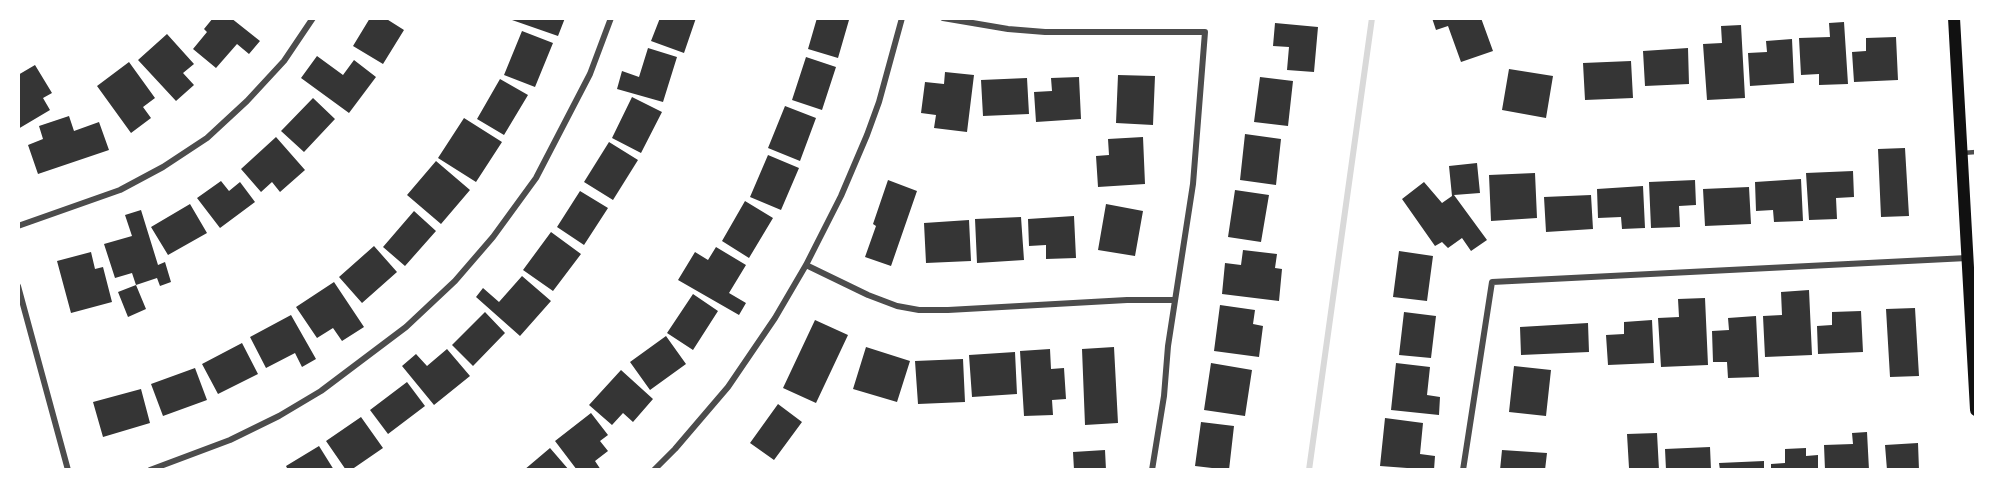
<!DOCTYPE html>
<html>
<head>
<meta charset="utf-8">
<style>
  body { margin:0 }
  #map { position:relative; width:1994px; height:488px; overflow:hidden; background:#fff; font-family:"Open Sans",sans-serif }
  canvas { display:block }
  .frame { position:absolute; inset:0; border:20px solid #fff; pointer-events:none }
</style>
</head>
<body>
<div id="map">
<canvas width="1994" height="488"></canvas>
<div class="frame"></div>
</div>
<script>
const ctx = document.querySelector('canvas').getContext('2d');
ctx.lineJoin = 'round';
function toPath(rows) {
  const path = new Path2D();
  for (const r of rows) {
    path.moveTo(r[0], r[1]);
    for (let i = 2; i < r.length; i += 2) path.lineTo(r[i], r[i + 1]);
  }
  return path;
}
function trace(path, color, width, dash) {
  ctx.strokeStyle = color;
  ctx.lineWidth = width;
  ctx.lineCap = dash ? 'butt' : 'round';
  ctx.setLineDash(dash || []);
  ctx.stroke(path);
}
function paint(path, color) {
  ctx.fillStyle = color;
  ctx.fill(path, 'evenodd');
}
const stream = toPath([
  [1309,470,1372,18]
]);
const building = toPath([
  [213,18,231,18,260,41,249,54,237,44,216,68,193,49,207,32,204,29],
  [370,18,385,18,404,30,383,64,353,46],
  [513,18,565,18,558,36,512,20],
  [660,18,696,18,684,53,651,41],
  [817,18,841,18,849,20,838,58,808,49],
  [1432,18,1481,18,1493,51,1461,62,1448,26,1436,30],
  [1844,22,1848,84,1819,85,1819,74,1801,75,1799,38,1830,37,1829,23],
  [1275,23,1318,27,1314,72,1287,70,1289,47,1273,46],
  [1741,25,1745,98,1707,100,1703,44,1722,43,1721,26],
  [522,31,553,43,535,87,504,75],
  [167,34,194,64,183,73,194,85,176,101,138,60],
  [1896,37,1898,80,1854,82,1852,52,1866,51,1866,38],
  [1792,39,1794,83,1750,86,1748,53,1767,52,1766,41],
  [648,48,677,57,663,102,617,89,622,71,639,77],
  [1688,48,1689,84,1645,86,1643,51],
  [317,56,343,75,354,60,376,77,349,113,301,78],
  [806,57,836,67,822,110,792,100],
  [1631,61,1633,98,1585,100,1583,63],
  [129,62,155,98,143,107,151,118,131,133,97,86],
  [35,65,52,93,43,98,50,110,18,129,18,75],
  [1509,69,1553,76,1546,118,1502,110],
  [945,72,974,75,967,132,934,128,936,115,921,113,925,82,944,84],
  [1118,75,1155,76,1153,125,1116,123],
  [1079,77,1081,119,1036,122,1034,92,1052,91,1051,78],
  [1260,77,1293,81,1288,126,1254,122],
  [1027,78,1029,114,983,116,981,80],
  [500,79,528,95,504,135,477,119],
  [632,97,662,112,641,153,612,138],
  [313,98,335,119,304,152,281,131],
  [785,106,816,118,800,161,768,148],
  [69,116,74,131,99,122,109,150,38,174,28,145,43,139,39,126],
  [464,118,502,142,476,182,438,158],
  [1245,134,1281,139,1276,185,1240,180],
  [276,137,305,170,280,192,272,182,261,192,241,169],
  [1143,137,1145,184,1098,187,1096,156,1109,155,1108,139],
  [609,142,638,160,613,200,584,182],
  [1905,148,1909,216,1881,217,1878,149],
  [768,155,799,168,781,210,750,197],
  [436,161,470,190,441,224,407,195],
  [1477,163,1480,193,1454,195,1487,240,1471,251,1462,238,1448,248,1442,242,1435,246,1402,199,1424,182,1442,203,1452,196,1449,166],
  [1853,171,1854,197,1836,198,1837,219,1809,220,1806,173],
  [1535,173,1537,218,1491,221,1489,175],
  [1801,179,1803,221,1774,222,1773,210,1756,211,1755,182],
  [888,180,917,191,891,266,865,257,876,226,873,224],
  [1695,180,1696,205,1679,206,1680,227,1651,228,1649,182],
  [221,181,229,191,240,182,255,202,220,228,197,198],
  [1643,186,1645,228,1622,229,1621,217,1598,218,1597,189],
  [1749,187,1751,224,1705,226,1703,189],
  [1235,190,1269,195,1261,242,1228,237],
  [580,191,608,208,584,245,557,227],
  [1591,195,1593,229,1546,232,1544,197],
  [745,201,773,218,749,258,722,241],
  [190,204,207,233,168,255,151,227],
  [1106,204,1143,211,1135,256,1098,250],
  [141,210,158,265,165,262,171,282,160,286,157,278,136,285,132,273,115,278,104,244,132,236,125,215],
  [414,211,436,231,405,266,383,247],
  [1074,216,1076,258,1046,259,1046,245,1029,246,1028,219],
  [1021,217,1024,260,977,263,975,219],
  [969,220,971,261,926,263,924,223],
  [551,232,581,254,553,291,523,270],
  [374,246,397,272,362,303,339,277],
  [716,247,746,265,729,293,746,303,739,315,678,280,695,252,708,260],
  [1243,250,1277,254,1275,268,1282,269,1279,301,1222,294,1225,263,1241,265],
  [1399,251,1433,256,1427,301,1393,297],
  [91,252,95,269,103,267,112,302,71,313,57,261],
  [522,276,551,301,520,336,476,297,483,288,499,302],
  [334,282,364,327,342,341,333,328,317,338,296,307],
  [136,285,146,309,128,317,118,292],
  [1809,290,1812,355,1765,357,1763,316,1782,315,1781,292],
  [693,294,718,311,693,350,667,333],
  [1705,298,1708,365,1661,367,1658,318,1679,317,1678,299],
  [1220,305,1255,310,1253,324,1263,326,1259,357,1214,351],
  [1915,308,1919,376,1890,377,1886,309],
  [1861,311,1863,352,1818,354,1817,326,1832,325,1832,312],
  [485,312,505,333,473,366,452,345],
  [1404,312,1436,316,1431,358,1399,355],
  [291,315,316,359,302,367,295,353,266,368,250,337],
  [1756,316,1759,377,1728,378,1727,362,1713,362,1712,331,1729,330,1728,318],
  [815,320,848,335,816,403,783,388],
  [1652,320,1654,363,1608,365,1606,335,1624,334,1624,322],
  [1588,323,1589,352,1521,355,1520,327],
  [666,336,686,364,650,390,630,362],
  [242,343,258,374,218,394,202,364],
  [866,347,910,361,897,402,853,389],
  [1114,347,1118,423,1085,425,1082,349],
  [447,349,470,376,434,405,402,366,416,354,427,366],
  [1050,349,1051,369,1064,368,1066,399,1052,400,1053,415,1024,416,1020,351],
  [1015,352,1017,394,972,397,969,355],
  [963,359,965,402,918,404,915,361],
  [1211,363,1252,370,1245,416,1204,410],
  [1396,363,1430,367,1427,395,1440,397,1439,415,1391,410],
  [1514,366,1551,370,1546,416,1509,412],
  [195,368,207,400,163,416,151,384],
  [621,370,653,399,633,422,623,413,612,425,589,405],
  [407,382,425,406,388,434,370,410],
  [141,389,150,423,103,437,93,402],
  [778,404,802,422,774,460,750,443],
  [591,413,608,435,600,441,608,451,595,461,601,470,577,470,555,441],
  [361,417,383,448,351,470,346,470,326,441],
  [1385,418,1423,423,1420,454,1435,456,1434,470,1380,466],
  [1201,422,1234,426,1229,470,1195,466],
  [1867,432,1869,470,1825,470,1824,445,1853,444,1852,433],
  [1657,433,1659,470,1617,470,1617,468,1629,468,1627,434],
  [1918,443,1919,470,1887,470,1885,445],
  [319,446,334,470,288,470,286,466],
  [1710,447,1711,470,1666,470,1665,449],
  [550,448,569,470,524,470],
  [1806,448,1806,456,1818,455,1818,470,1771,470,1771,464,1785,463,1785,449],
  [1105,450,1106,470,1074,470,1073,452],
  [1502,450,1547,453,1545,470,1500,470],
  [1764,461,1764,470,1720,470,1719,463]
]);
const service = toPath([
  [1962,153,1976,152]
]);
const minor = toPath([
  [943,18,1008,29,1045,32,1205,32,1193,184,1168,346,1164,396,1152,470],
  [18,226,120,190,163,167,207,138,247,101,284,61,313,18],
  [806,265,868,295,897,306,919,310,948,310,1127,300,1175,300],
  [18,286,68,470],
  [150,470,230,440,279,416,321,391,406,327,455,281,493,237,536,178,590,74,611,18],
  [654,470,675,449,728,387,775,318,806,265,841,196,867,135,879,102,902,18],
  [1463,470,1492,282,1967,258]
]);
const secondary = toPath([
  [1954,18,1976,410]
]);
trace(stream, '#d9d9d9', 6);
paint(building, '#353535');
trace(service, '#4c4c4c', 4.5);
trace(minor, '#4c4c4c', 6);
trace(secondary, '#111', 12);
</script>
</body>
</html>
